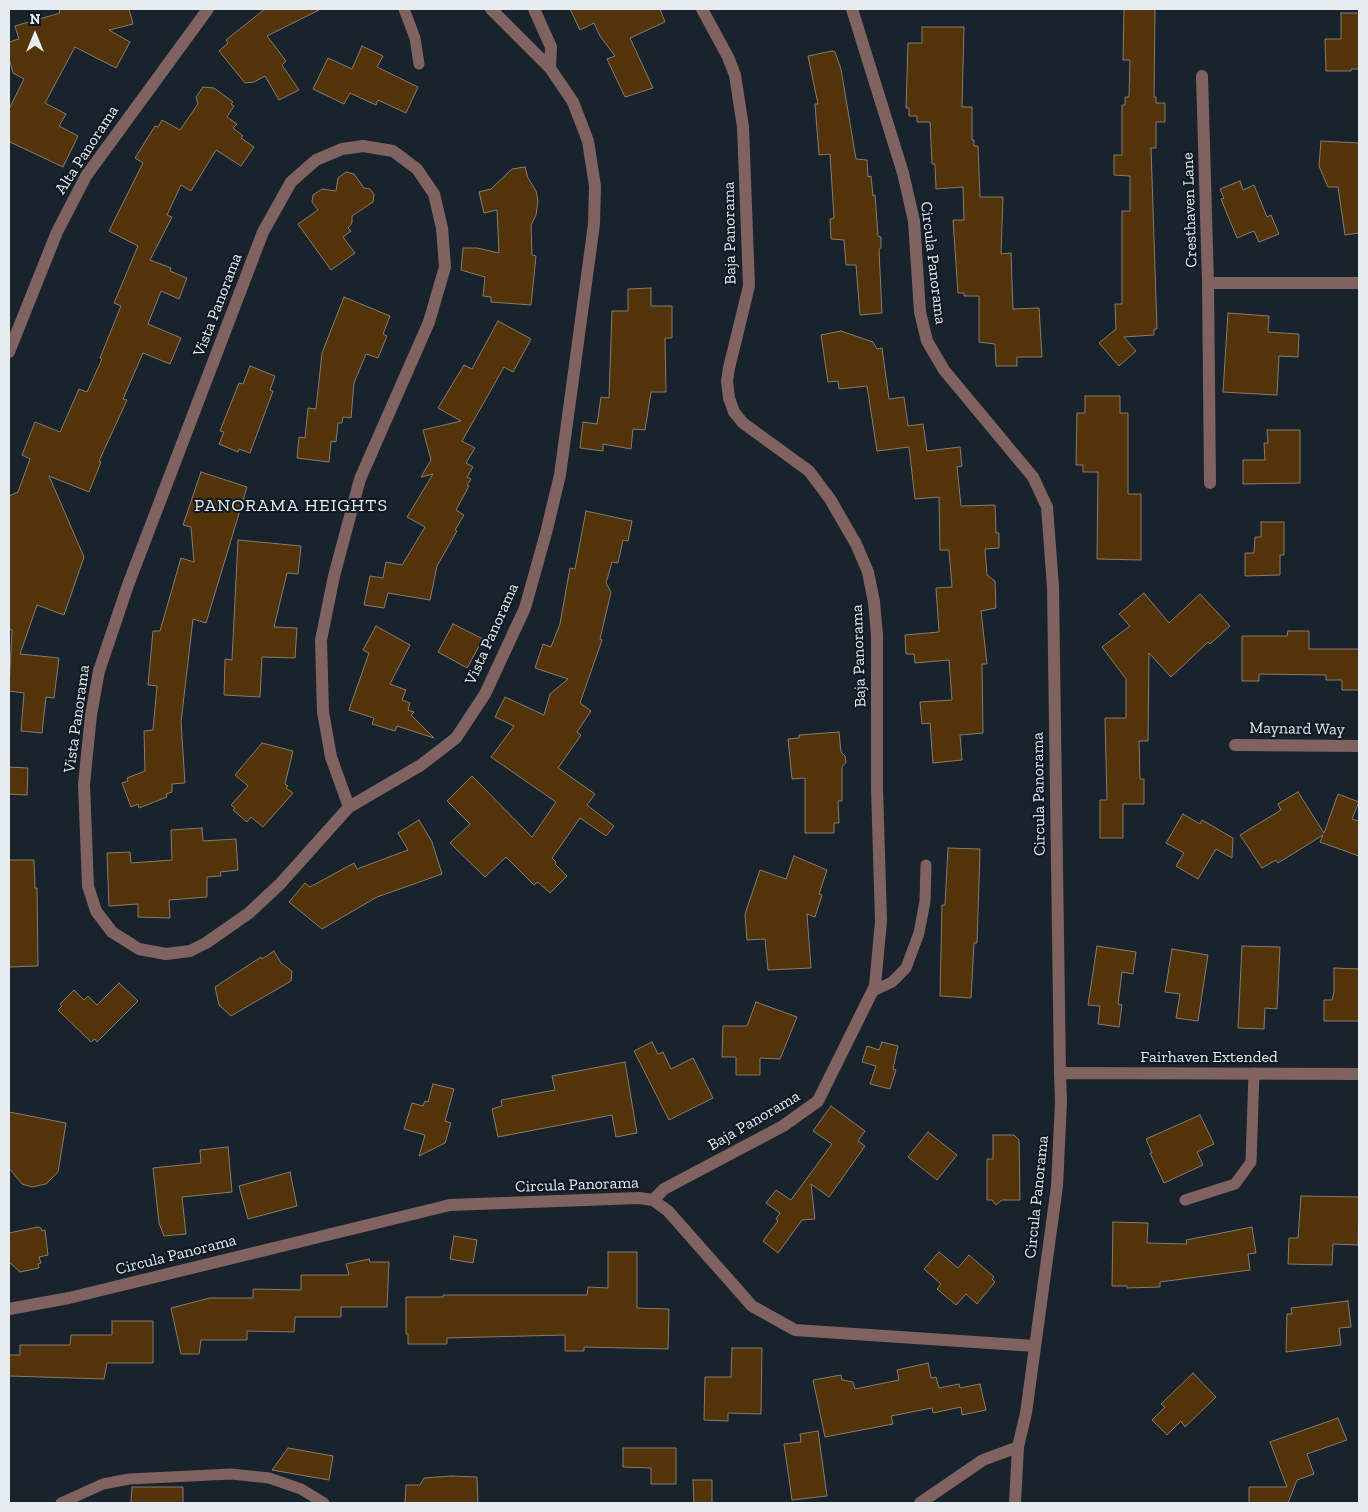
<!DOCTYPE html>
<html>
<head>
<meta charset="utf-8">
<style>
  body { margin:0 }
  #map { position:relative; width:1368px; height:1512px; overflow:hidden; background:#18232b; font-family:"Zilla Slab",serif }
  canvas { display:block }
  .frame { position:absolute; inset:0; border:10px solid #e5ecf2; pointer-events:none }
  .north { position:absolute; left:10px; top:10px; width:50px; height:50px; -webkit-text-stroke:4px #0f1922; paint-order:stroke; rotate:0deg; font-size:14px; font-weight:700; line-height:20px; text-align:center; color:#e5ecf2 }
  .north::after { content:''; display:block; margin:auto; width:18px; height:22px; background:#e5ecf2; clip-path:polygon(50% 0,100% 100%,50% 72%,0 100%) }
</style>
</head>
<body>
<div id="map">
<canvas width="1368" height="1512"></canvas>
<div class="frame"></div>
<div class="north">N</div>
</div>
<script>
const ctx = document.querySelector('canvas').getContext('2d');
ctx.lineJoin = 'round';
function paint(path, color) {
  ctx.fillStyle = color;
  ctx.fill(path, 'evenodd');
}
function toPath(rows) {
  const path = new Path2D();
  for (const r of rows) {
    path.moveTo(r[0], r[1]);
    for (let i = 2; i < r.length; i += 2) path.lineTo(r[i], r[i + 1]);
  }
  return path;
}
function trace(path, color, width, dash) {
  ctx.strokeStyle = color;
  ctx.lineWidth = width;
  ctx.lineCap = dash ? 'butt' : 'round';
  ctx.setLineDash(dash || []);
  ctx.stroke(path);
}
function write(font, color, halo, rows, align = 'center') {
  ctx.font = font + ' "Zilla Slab",serif';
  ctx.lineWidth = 4;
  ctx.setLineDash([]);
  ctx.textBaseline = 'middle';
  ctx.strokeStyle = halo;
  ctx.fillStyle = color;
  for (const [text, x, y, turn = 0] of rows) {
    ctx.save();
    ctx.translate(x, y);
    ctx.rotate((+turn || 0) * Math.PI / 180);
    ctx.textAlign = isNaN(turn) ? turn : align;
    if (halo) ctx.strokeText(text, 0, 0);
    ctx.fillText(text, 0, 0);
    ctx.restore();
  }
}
const building = toPath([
  [59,9,129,9,133,24,109,30,130,42,116,68,75,47,45,103,66,114,59,126,78,136,63,167,10,142,9,137,9,109,24,79,13,73,9,58,9,42,19,39,15,26,60,13,59,9],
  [265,9,321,9,267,36,286,61,282,65,299,90,279,100,265,76,254,82,245,83,219,51,228,43,226,40,265,9],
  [570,9,660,9,665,22,630,38,653,88,625,97,607,59,615,56,600,36,594,23,580,30,570,9],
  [1124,9,1155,9,1154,97,1156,97,1156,103,1165,103,1165,122,1156,122,1156,148,1151,148,1157,329,1154,329,1154,335,1124,337,1136,351,1119,366,1099,343,1116,329,1115,304,1122,304,1122,211,1130,211,1130,176,1114,175,1114,155,1122,155,1122,105,1125,105,1125,97,1129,97,1130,60,1123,60,1124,9],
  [1341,13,1359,13,1359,69,1351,69,1351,71,1326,71,1325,39,1341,39,1341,13],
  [922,27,964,27,962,107,972,107,972,140,974,140,974,146,978,146,980,197,1003,197,1001,254,1011,253,1013,309,1039,308,1042,357,1017,357,1017,366,996,366,995,344,979,342,979,296,964,296,964,293,958,293,953,220,964,220,963,187,936,189,935,164,932,164,930,122,917,122,917,116,909,116,909,108,906,108,908,43,922,43,922,27],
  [362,46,383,56,377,67,418,87,406,113,378,100,376,105,350,93,344,104,313,89,328,58,352,69,362,46],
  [832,51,835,52,841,69,856,159,867,160,868,177,871,176,873,196,875,195,878,236,881,237,881,247,879,250,882,313,860,315,856,265,846,265,844,240,831,239,830,219,834,218,830,154,819,155,815,104,818,104,808,56,832,51],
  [203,87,214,88,233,102,231,104,234,106,227,117,237,124,233,128,243,136,241,138,254,147,241,166,216,150,191,191,181,185,167,215,172,217,150,260,171,268,170,271,187,278,179,299,161,291,148,324,181,338,170,364,143,353,123,399,127,400,99,461,101,462,89,492,49,476,84,557,64,615,37,605,20,654,59,658,54,698,46,697,42,733,21,731,24,693,9,691,12,630,9,629,9,496,18,492,30,459,22,455,35,422,60,432,79,389,87,392,102,359,100,358,121,306,114,303,138,246,109,231,143,163,135,158,155,126,158,127,162,120,180,130,198,104,196,97,203,87],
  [1321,141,1359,143,1359,233,1345,235,1338,187,1328,187,1319,166,1321,141],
  [525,167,528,178,536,191,538,201,536,215,531,225,532,255,536,256,531,305,491,302,491,297,483,296,485,277,461,270,463,248,477,248,499,253,497,210,484,213,479,192,491,189,512,169,525,167],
  [346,172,354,174,364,188,370,189,374,194,373,202,352,216,352,223,348,228,351,231,343,237,355,253,331,270,298,224,318,210,312,202,313,195,322,189,336,191,338,178,346,172],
  [1240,181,1243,190,1254,185,1267,217,1271,215,1279,234,1259,242,1254,231,1237,238,1221,199,1224,198,1220,189,1240,181],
  [651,288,651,306,672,306,672,338,665,338,666,392,651,392,645,430,633,429,631,449,603,444,603,451,580,448,583,422,597,424,601,397,609,398,612,311,628,311,628,289,651,288],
  [344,297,390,316,383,334,387,336,378,358,366,354,354,383,351,418,343,417,342,423,338,423,336,442,331,441,329,462,297,458,299,437,305,438,308,408,316,409,322,353,344,297],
  [1228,313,1269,316,1268,332,1299,334,1298,357,1279,356,1277,395,1223,392,1228,313],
  [498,321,531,339,513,372,504,367,462,441,475,448,466,463,473,467,467,477,471,479,467,485,469,486,456,510,464,515,455,530,457,531,437,566,430,600,388,593,384,608,364,605,370,576,383,578,386,562,402,565,425,527,407,517,433,474,421,477,431,460,423,430,461,421,438,408,464,365,472,369,498,321],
  [841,331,873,342,877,349,882,348,889,399,904,397,908,426,923,424,927,451,960,447,962,466,957,467,961,506,995,505,996,533,999,533,999,548,985,549,987,575,995,581,996,608,981,611,987,664,982,664,983,733,960,735,962,760,933,763,930,723,922,724,920,702,952,700,949,660,915,663,914,654,906,654,905,635,939,632,936,588,952,587,949,550,940,550,939,497,915,499,909,447,877,451,867,386,839,389,838,381,828,382,821,335,841,331],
  [250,366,275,376,270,390,273,391,250,453,239,449,238,452,219,444,224,432,220,431,239,383,243,384,250,366],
  [1085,396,1120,396,1120,413,1128,413,1128,494,1141,494,1141,560,1097,559,1098,472,1083,472,1083,465,1076,465,1077,413,1085,413,1085,396],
  [1267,430,1300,430,1300,483,1243,484,1243,460,1265,460,1264,443,1268,443,1267,430],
  [201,472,247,487,206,623,193,619,181,722,185,783,172,784,172,792,166,794,167,797,139,808,138,804,131,807,122,783,128,781,127,778,145,771,144,731,153,730,157,686,148,685,153,631,160,631,181,558,194,562,191,527,183,525,201,472],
  [586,511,632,521,628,541,623,540,618,563,612,562,606,583,611,592,600,639,602,640,580,703,591,711,577,732,581,735,558,768,595,794,587,805,614,826,606,836,580,818,552,858,556,862,555,864,567,876,550,893,538,882,534,885,506,857,485,877,450,843,470,824,447,801,472,776,532,837,556,802,491,757,514,726,495,717,505,697,544,715,550,694,568,679,535,668,543,644,551,647,560,624,570,568,575,569,586,511],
  [1261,522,1284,522,1284,555,1280,555,1280,575,1245,576,1245,553,1254,553,1255,537,1261,537,1261,522],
  [238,540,301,546,298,574,287,573,274,627,297,628,295,658,262,657,260,697,224,695,225,659,232,660,238,540],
  [1144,593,1169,623,1200,594,1230,626,1210,644,1208,642,1171,677,1149,653,1148,741,1139,741,1140,779,1144,779,1144,804,1123,804,1123,838,1100,838,1100,800,1107,800,1105,718,1126,718,1126,679,1102,647,1130,626,1119,614,1144,593],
  [453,624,483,639,467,668,438,652,453,624],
  [376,626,410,645,390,684,406,690,402,700,410,703,408,710,414,712,411,715,434,738,397,726,395,731,372,724,374,718,349,710,369,653,363,650,376,626],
  [1288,631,1309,631,1309,649,1359,649,1359,690,1342,690,1342,680,1326,680,1326,675,1259,674,1259,681,1242,681,1242,636,1287,636,1288,631],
  [839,732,841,752,845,756,846,762,842,767,842,801,838,801,839,823,834,823,834,833,805,833,805,778,792,779,788,739,799,738,799,735,839,732],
  [262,743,293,751,285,784,288,786,286,788,293,793,263,827,251,817,247,822,233,810,235,808,231,805,248,786,235,775,262,743],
  [9,767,28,768,27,795,9,794,9,767],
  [1298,792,1324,833,1338,794,1359,802,1352,819,1359,821,1359,856,1320,842,1323,835,1278,863,1276,860,1262,868,1240,835,1281,810,1278,804,1298,792],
  [1183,814,1200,824,1202,820,1233,838,1232,858,1216,849,1198,879,1176,866,1184,853,1166,843,1183,814],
  [419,820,432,842,442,874,377,897,322,929,289,902,305,883,310,887,354,863,357,869,408,850,398,833,419,820],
  [202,828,203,841,236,839,238,870,220,872,221,876,207,877,207,897,169,900,170,918,138,917,138,904,109,906,107,853,130,852,131,863,172,860,171,830,202,828],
  [948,848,980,849,977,943,974,943,971,998,940,996,942,905,945,905,948,848],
  [794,856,827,870,819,894,822,895,815,917,807,914,811,968,768,970,765,939,747,940,745,914,760,870,786,879,794,856],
  [9,860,34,860,35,888,37,888,38,966,9,967,9,860],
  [1097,946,1136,952,1133,974,1122,972,1118,1004,1122,1005,1119,1027,1098,1024,1100,1006,1088,1005,1097,946],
  [1242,946,1280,947,1277,1009,1265,1008,1264,1029,1238,1028,1242,946],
  [1172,949,1208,955,1198,1021,1176,1018,1180,994,1165,992,1172,949],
  [274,951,281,963,292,971,291,981,231,1016,219,1005,215,987,261,957,262,959,274,951],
  [1334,968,1359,969,1359,1021,1324,1021,1324,1000,1332,1000,1334,992,1334,968],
  [119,983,138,1001,97,1042,95,1039,91,1042,58,1010,62,1006,60,1004,74,990,84,1000,88,996,97,1005,119,983],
  [756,1002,797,1017,780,1059,760,1058,760,1075,736,1075,736,1057,722,1057,723,1026,747,1026,756,1002],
  [652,1042,658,1054,663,1052,671,1069,693,1058,713,1098,669,1120,634,1051,652,1042],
  [882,1042,898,1046,893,1069,896,1070,890,1089,870,1084,876,1066,862,1062,867,1046,879,1050,882,1042],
  [625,1062,637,1133,616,1137,612,1115,498,1137,492,1109,502,1106,501,1100,555,1090,552,1076,625,1062],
  [433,1084,454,1089,445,1121,451,1123,445,1143,419,1156,425,1135,404,1129,412,1103,423,1106,425,1101,428,1102,433,1084],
  [831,1106,865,1131,858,1141,865,1146,829,1197,811,1184,815,1219,802,1220,778,1253,763,1241,778,1221,776,1219,780,1213,766,1203,776,1190,791,1200,832,1144,813,1131,831,1106],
  [9,1112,66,1123,58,1172,46,1184,32,1187,22,1184,9,1168,9,1112],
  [1200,1115,1214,1144,1197,1152,1203,1165,1164,1183,1150,1153,1152,1153,1146,1139,1200,1115],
  [928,1132,957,1155,937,1180,908,1157,928,1132],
  [993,1135,1014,1135,1019,1140,1020,1200,1002,1200,996,1205,992,1200,987,1200,987,1159,993,1159,993,1135],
  [228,1147,232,1192,182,1197,186,1234,164,1236,159,1223,153,1168,201,1163,200,1150,228,1147],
  [290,1172,297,1206,248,1219,239,1186,290,1172],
  [1301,1196,1359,1197,1358,1245,1333,1244,1332,1265,1288,1264,1289,1238,1298,1238,1301,1196],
  [1113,1222,1148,1223,1147,1243,1187,1244,1186,1240,1252,1227,1256,1253,1248,1254,1250,1270,1160,1282,1160,1287,1127,1288,1127,1286,1112,1286,1113,1222],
  [38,1227,41,1228,42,1231,45,1230,48,1255,39,1257,41,1263,38,1264,39,1268,20,1272,9,1262,9,1233,38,1227],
  [454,1236,477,1240,473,1263,450,1259,454,1236],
  [608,1252,637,1252,637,1308,669,1309,668,1349,584,1347,584,1351,565,1351,565,1335,447,1338,447,1344,408,1344,408,1334,406,1334,406,1297,443,1297,443,1295,587,1295,588,1287,608,1288,608,1252],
  [939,1252,958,1268,969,1255,994,1277,992,1279,995,1282,977,1304,966,1294,956,1305,937,1289,941,1284,924,1269,939,1252],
  [369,1259,370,1262,389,1262,387,1307,341,1307,341,1317,295,1317,294,1332,247,1331,247,1340,201,1340,199,1354,181,1354,171,1308,210,1298,253,1298,253,1289,301,1290,301,1275,349,1275,346,1264,369,1259],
  [1348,1301,1351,1327,1339,1328,1341,1345,1286,1352,1287,1314,1292,1314,1291,1308,1348,1301],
  [112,1321,153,1321,153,1363,107,1363,104,1379,9,1376,9,1355,20,1355,20,1345,70,1345,71,1335,112,1335,112,1321],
  [732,1348,762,1348,761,1414,728,1413,728,1421,704,1420,705,1377,731,1377,732,1348],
  [928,1363,931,1378,936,1377,939,1388,959,1384,960,1388,980,1384,986,1410,962,1415,961,1407,933,1413,932,1408,891,1416,893,1424,825,1437,813,1380,841,1375,842,1380,853,1382,855,1389,899,1380,897,1370,928,1363],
  [1193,1373,1216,1397,1185,1427,1181,1421,1167,1435,1152,1420,1165,1407,1161,1404,1193,1373],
  [1338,1418,1347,1440,1307,1454,1314,1474,1297,1480,1288,1503,1249,1503,1249,1487,1287,1487,1270,1442,1338,1418],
  [818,1431,827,1496,792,1500,784,1444,801,1442,800,1434,818,1431],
  [288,1448,333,1456,329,1480,272,1470,288,1448],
  [623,1448,676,1448,676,1484,651,1484,651,1468,623,1467,623,1448],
  [451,1476,477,1477,478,1503,405,1503,406,1485,420,1485,424,1478,451,1476],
  [693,1480,712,1480,712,1503,694,1503,693,1480],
  [132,1487,183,1487,183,1503,131,1503,132,1487]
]);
const service = toPath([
  [404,9,415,38,419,64],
  [873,991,892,982,906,968,919,933,925,901,926,865],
  [1185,1200,1235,1184,1251,1162,1254,1073],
  [61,1503,103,1484,129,1479,231,1474,269,1478,301,1489,324,1503]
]);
const minor = toPath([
  [491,9,550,68],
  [852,9,903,173,914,221,920,312,927,341,944,370,1033,477,1047,507,1053,587,1060,1073],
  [1202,76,1208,283,1210,483],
  [1208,283,1359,283],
  [9,352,57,232,86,176,208,9],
  [1235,745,1359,746],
  [349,807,331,757,323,712,321,640,334,576,360,479,429,322,445,267,442,228,434,194,417,169,393,151,363,146,342,149,316,160,291,182,263,232,128,585,99,671,91,715,84,784,88,886,96,911,112,932,139,949,166,954,190,951,206,943,249,913,280,884,349,807,421,765,456,738,485,694,525,608,546,533,560,475,594,224,595,186,588,141,573,102,550,68,551,47,534,9],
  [653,1200,664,1189,783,1126,818,1101,875,986,881,921,877,788,877,635,874,602,868,572,856,544,830,499,809,471,743,423,734,412,729,398,727,381,729,368,749,286,743,127,735,75,728,57,702,9],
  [9,1309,69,1298,450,1205,639,1198,653,1200,668,1211,752,1306,795,1330,1035,1346],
  [1015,1503,1018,1447]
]);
const tertiary = toPath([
  [920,1503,983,1460,1018,1447,1026,1413,1057,1186,1061,1102,1060,1073,1359,1074]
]);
const streetNames = [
  ["Alta Panorama",87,150,-57],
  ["Cresthaven Lane",1190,210,-92],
  ["Baja Panorama",730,233,-91],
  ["Circula Panorama",933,263,83],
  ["Vista Panorama",218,305,-69],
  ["Vista Panorama",492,634,-66],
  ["Baja Panorama",859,656,-92],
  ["Vista Panorama",77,719,-82],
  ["Maynard Way",1297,729,1],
  ["Circula Panorama",1039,794,-91],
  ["Fairhaven Extended",1209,1057],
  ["Baja Panorama",754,1121,-30],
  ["Circula Panorama",577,1185,-2],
  ["Circula Panorama",1037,1197,-84],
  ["Circula Panorama",176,1255,-14]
];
const neighbourhoodNames = [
  ["PANORAMA HEIGHTS",291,506]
];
paint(building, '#533309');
trace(building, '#877b6f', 1);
trace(service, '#806260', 11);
trace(minor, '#806260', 12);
trace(tertiary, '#806260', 12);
write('16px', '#e5ecf2', '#0f1922', streetNames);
ctx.letterSpacing = '1px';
write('18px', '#e5ecf2', '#0f1922', neighbourhoodNames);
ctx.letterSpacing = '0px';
</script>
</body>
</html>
